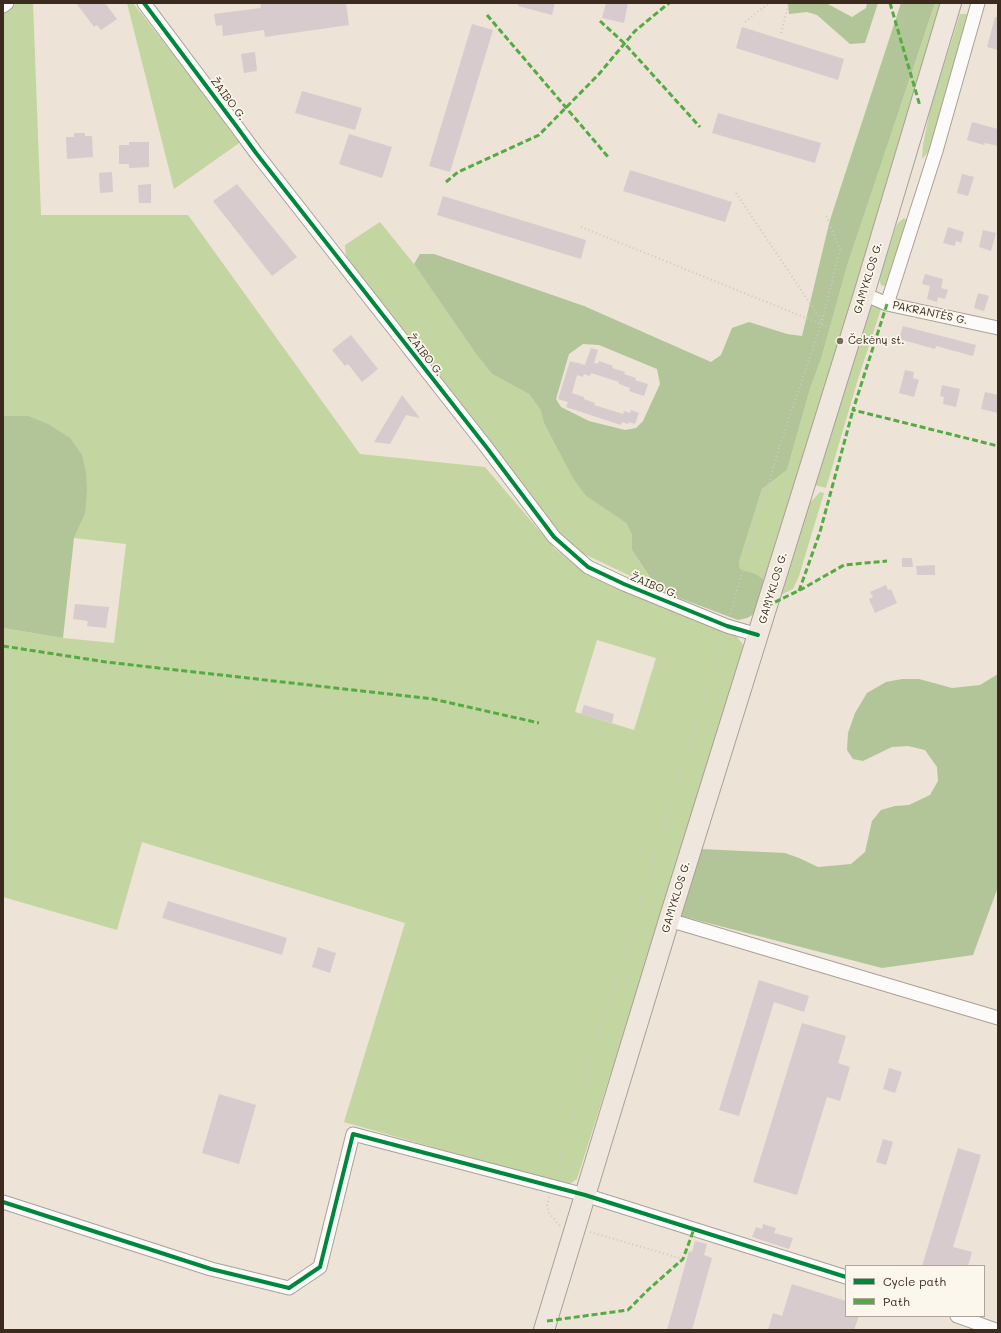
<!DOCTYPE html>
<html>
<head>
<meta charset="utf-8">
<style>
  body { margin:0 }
  #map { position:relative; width:1001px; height:1333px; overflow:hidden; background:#ede3d6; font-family:Mali,sans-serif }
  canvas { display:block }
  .frame { position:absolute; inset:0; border:4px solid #3b2a1e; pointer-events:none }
  .legend { position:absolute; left:845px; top:1265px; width:140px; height:52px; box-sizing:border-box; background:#fbf7ec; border:1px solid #aea59a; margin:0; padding:5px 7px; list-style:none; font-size:12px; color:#3b2a1e }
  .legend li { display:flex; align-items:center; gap:8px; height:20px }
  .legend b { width:20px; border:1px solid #aea59a }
</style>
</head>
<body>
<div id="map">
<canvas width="1001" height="1333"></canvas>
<div class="frame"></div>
<ul class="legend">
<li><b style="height:5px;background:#00873e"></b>Cycle path</li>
<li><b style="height:5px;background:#55ab43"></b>Path</li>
</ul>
</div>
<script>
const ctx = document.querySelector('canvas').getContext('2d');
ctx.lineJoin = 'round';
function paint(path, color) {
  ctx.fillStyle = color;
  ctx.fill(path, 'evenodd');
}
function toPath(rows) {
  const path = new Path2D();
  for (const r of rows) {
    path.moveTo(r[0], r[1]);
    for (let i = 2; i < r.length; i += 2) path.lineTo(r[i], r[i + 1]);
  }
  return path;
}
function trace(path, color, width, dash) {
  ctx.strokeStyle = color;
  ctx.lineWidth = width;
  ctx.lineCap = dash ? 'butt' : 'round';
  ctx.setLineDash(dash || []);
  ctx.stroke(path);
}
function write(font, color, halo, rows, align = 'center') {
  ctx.font = font + ' Mali,sans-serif';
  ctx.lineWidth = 3.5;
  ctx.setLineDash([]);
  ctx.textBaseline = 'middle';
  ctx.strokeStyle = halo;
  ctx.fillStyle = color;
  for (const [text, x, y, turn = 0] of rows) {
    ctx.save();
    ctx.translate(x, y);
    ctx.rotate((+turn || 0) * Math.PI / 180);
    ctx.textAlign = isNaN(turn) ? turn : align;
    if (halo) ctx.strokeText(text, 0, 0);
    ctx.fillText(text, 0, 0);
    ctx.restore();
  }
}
const green = toPath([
  [15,3,33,3,41,215,188,215,360,454,485,467,555,549,574,564,597,577,734,633,742,643,744,650,743,659,577,1179,571,1183,563,1184,344,1122,405,923,142,842,117,930,3,897,3,628,63,638,114,643,126,544,74,538,85,514,28,416,3,416,3,12],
  [597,640,656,658,634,730,575,712],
  [127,3,133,3,242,141,174,189],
  [935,3,941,4,941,12,766,581,756,574,740,569,739,562,762,489,787,470,810,389,822,356,847,266],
  [960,14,967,14,969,22,932,148,922,159,923,145,930,110],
  [904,218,908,221,892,278,885,286,881,285,879,278,897,224],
  [380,222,414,264,476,354,492,374,529,394,542,410,544,423,586,496,626,523,632,535,632,550,656,588,584,554,565,539,549,522,346,257,345,245],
  [874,302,878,304,881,309,858,379,826,488,815,485,869,309],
  [820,492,824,493,799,576,793,589,781,595,807,506]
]);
const forest = toPath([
  [788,3,826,3,852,17,866,8,867,3,878,3,865,43,850,44,817,15,807,12,789,14],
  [901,3,935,3,847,266,822,356,810,389,787,470,762,489,739,562,740,569,756,574,766,581,754,614,747,618,738,620,658,590,632,550,632,535,626,523,586,496,573,478,544,423,541,410,529,394,492,374,476,354,414,264,420,254,434,254,584,306,711,362,721,355,732,328,749,322,787,334,802,336,830,220],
  [583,344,599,345,657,369,660,384,643,421,636,428,625,430,589,421,561,407,556,399,569,354],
  [3,416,28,416,48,424,70,438,82,455,86,473,87,490,85,514,74,538,63,638,3,628],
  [998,674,998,887,973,955,882,968,681,916,701,849,785,853,799,858,818,867,851,864,865,852,872,821,881,810,895,806,909,805,930,795,938,781,937,767,925,750,908,746,892,747,863,761,853,759,847,750,848,733,855,713,867,693,886,682,902,679,919,679,952,688,980,685]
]);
const building = toPath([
  [76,3,105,3,117,19,101,30,97,25,94,27],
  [260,3,346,3,349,25,265,37,264,30,223,36,222,25,216,26,214,14,261,8],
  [518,3,555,3,552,15,518,6],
  [606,3,628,3,624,23,602,18],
  [995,17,998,17,998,50,987,47],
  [472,24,493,30,450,172,429,166],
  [742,27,844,59,838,80,736,48],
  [255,52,257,71,244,73,241,54],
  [302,91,362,108,355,130,295,113],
  [718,113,821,143,815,163,712,133],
  [972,122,998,129,998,146,985,143,984,145,967,140],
  [74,133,85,133,85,136,92,136,93,157,67,159,66,137,74,137],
  [349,134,392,147,382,178,339,164],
  [129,142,149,142,149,167,129,168,129,164,119,164,119,145,129,145],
  [630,170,732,202,725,222,623,191],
  [112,172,113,192,100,193,99,173],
  [962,174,974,177,968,196,957,193],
  [151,184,151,203,139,203,138,185],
  [237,184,297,257,272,276,213,201],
  [443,196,586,240,581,259,437,215],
  [948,227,964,232,961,243,956,241,955,246,943,243],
  [983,230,996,233,991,251,979,247],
  [925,274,943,279,941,288,948,290,945,299,938,297,937,302,927,299,930,286,922,284],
  [978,293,989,296,984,311,974,308],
  [903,326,976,345,973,356,936,346,935,349,899,339],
  [351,335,378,369,362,382,348,364,345,366,332,350],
  [591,348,598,350,594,363,598,364,599,361,613,366,612,368,625,372,624,374,636,378,635,380,648,384,644,396,629,391,630,388,619,384,619,382,591,373,590,376,584,374,583,377,577,375,572,393,584,397,584,399,595,403,594,405,623,414,624,411,630,413,631,410,639,413,635,424,629,422,628,424,622,422,621,425,566,407,568,402,558,399,570,361,585,365],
  [905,370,914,372,913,378,919,380,914,397,899,393],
  [942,385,960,389,956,407,943,404,944,397,940,396],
  [985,392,998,395,998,413,981,409],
  [402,395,420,418,406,415,390,444,374,442],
  [902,558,912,558,913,567,902,567],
  [935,565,935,575,917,575,916,566],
  [886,585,888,590,891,589,897,603,875,613,869,599,873,597,870,592],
  [75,604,109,607,106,628,87,626,88,621,73,619],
  [584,705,614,714,612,723,581,714],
  [168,901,287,938,282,955,162,918],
  [318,947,336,953,330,973,312,967],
  [759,980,809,996,804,1012,774,1002,739,1116,719,1110],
  [802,1023,846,1036,838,1063,850,1067,840,1101,827,1097,797,1195,753,1182],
  [889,1068,902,1072,895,1093,883,1089],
  [219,1094,256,1105,239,1164,202,1153],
  [883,1139,893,1142,886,1165,876,1162],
  [958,1148,981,1155,953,1247,972,1252,968,1266,922,1266],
  [763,1224,776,1228,774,1233,793,1238,789,1249,752,1237,756,1227,762,1229],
  [695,1241,707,1244,704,1255,712,1258,692,1330,667,1330,689,1251,692,1252],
  [792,1284,846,1301,846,1316,859,1316,854,1330,768,1330,773,1313,782,1316]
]);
const path = toPath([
  [745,22,769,3],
  [781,33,789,3],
  [736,193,822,321],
  [581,227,838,331],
  [730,614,780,445,822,321,840,250,826,215],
  [555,1176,723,638],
  [549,1197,547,1206,549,1213,560,1226],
  [590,1232,683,1259]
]);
const minor = toPath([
  [144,3,237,127,256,153,487,448,554,537,588,567,624,584,727,626,758,635],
  [3,6,7,3],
  [864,294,887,304,998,328],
  [887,304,936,151,978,3],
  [669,920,998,1018],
  [3,1202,211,1269,289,1288,320,1267,353,1134,585,1195,846,1277],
  [957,1316,996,1330]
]);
const primary = toPath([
  [544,1330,669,920,864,294,951,3]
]);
const quiet = toPath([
  [890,3,920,106],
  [487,15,609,158],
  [600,21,624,43,700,127],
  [446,182,458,172,539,135,599,74,635,31,669,3],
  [887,304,853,410,998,446],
  [799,591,820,532,853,410],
  [767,606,802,589,844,565,887,561],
  [3,646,106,662,433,699,539,723],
  [547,1321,628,1310,649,1289,683,1259,694,1229]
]);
const cycleway = toPath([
  [144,3,237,127,256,153,487,448,554,537,588,567,624,584,727,626,758,635],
  [3,1202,211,1269,289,1288,320,1267,353,1134,585,1195,846,1277]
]);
const markers = [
  [840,341,4,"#796b5e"]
];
const streetNames = [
  ["ŽAIBO G.",228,99,53],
  ["GAMYKLOS G.",868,278,-73],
  ["PAKRANTĖS G.",930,313,12],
  ["ŽAIBO G.",425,355,52],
  ["ŽAIBO G.",654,586,22],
  ["GAMYKLOS G.",773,588,-73],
  ["GAMYKLOS G.",676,897,-73]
];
const poiNames = [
  ["Čekėnų st.",848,341]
];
paint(green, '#c3d5a0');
paint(forest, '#b1c598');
paint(building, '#d8cbce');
trace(minor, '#a9a198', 15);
trace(primary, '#a9a198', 22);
trace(path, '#ccc9c5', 2, [1, 3]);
trace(minor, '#fcfbf9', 13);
trace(primary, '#efe6de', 20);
trace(quiet, '#55ab43', 3, [6, 3]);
trace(cycleway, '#00873e', 4);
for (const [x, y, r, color] of markers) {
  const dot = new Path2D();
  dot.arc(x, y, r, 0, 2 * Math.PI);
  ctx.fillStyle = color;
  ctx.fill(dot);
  trace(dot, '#fbf7ec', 1.5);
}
write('11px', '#3b2a1e', '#fbf7ec', streetNames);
write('11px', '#3b2a1e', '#fbf7ec', poiNames, 'left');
</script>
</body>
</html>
